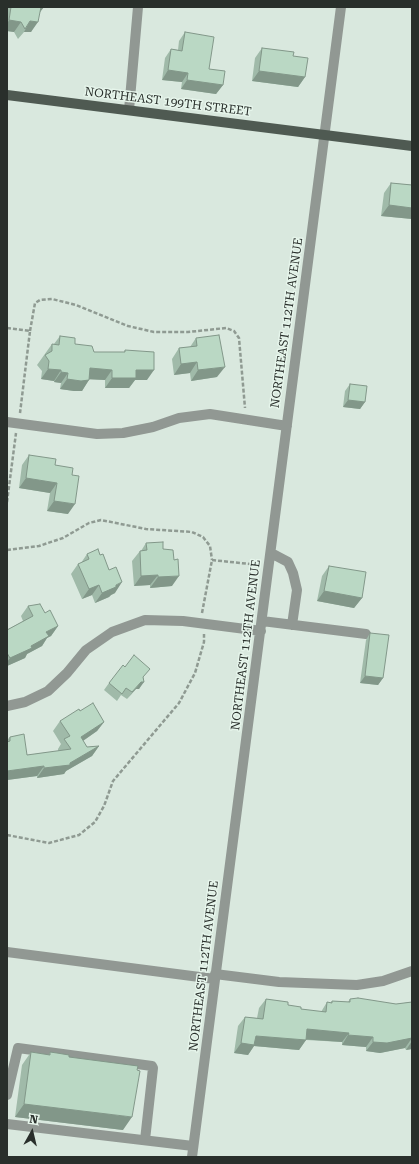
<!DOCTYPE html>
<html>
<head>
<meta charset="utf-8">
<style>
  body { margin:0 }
  #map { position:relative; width:419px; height:1164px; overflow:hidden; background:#d9e8de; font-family:"Roboto Serif",serif }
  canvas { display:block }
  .frame { position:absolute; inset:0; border:8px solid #292f2b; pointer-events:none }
  .north { position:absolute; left:12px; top:1112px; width:40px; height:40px; -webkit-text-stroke:3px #e6f5eb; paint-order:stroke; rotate:8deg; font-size:11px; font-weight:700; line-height:16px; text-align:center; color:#292f2b }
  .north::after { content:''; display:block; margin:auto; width:14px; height:18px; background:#292f2b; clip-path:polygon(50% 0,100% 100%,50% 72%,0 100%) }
</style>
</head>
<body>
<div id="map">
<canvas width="419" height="1164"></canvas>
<div class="frame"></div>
<div class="north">N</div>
</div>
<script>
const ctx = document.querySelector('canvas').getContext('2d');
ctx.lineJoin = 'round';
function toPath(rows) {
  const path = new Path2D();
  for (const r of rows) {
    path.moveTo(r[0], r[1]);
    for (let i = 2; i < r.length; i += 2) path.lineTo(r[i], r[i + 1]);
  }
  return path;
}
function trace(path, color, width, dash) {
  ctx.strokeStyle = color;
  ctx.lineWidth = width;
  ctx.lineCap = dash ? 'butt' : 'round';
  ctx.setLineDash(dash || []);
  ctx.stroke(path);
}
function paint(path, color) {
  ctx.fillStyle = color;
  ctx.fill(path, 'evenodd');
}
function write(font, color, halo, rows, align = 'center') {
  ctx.font = font + ' "Roboto Serif",serif';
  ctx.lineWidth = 3;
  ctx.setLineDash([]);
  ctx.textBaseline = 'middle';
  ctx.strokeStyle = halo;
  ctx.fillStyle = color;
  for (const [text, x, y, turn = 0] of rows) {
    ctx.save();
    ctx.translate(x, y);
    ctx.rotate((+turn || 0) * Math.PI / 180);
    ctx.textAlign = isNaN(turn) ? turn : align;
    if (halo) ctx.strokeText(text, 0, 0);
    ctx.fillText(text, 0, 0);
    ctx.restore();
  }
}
const path = toPath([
  [7,328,30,331,20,413],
  [30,331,35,303,40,300,52,299,76,305,128,326,154,332,188,332,226,328,234,331,239,338,245,408],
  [7,502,16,433],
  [7,550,39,546,63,538,89,523,101,520,146,529,192,532,203,537,210,546,212,560],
  [202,613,212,560,259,565],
  [7,835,49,843,79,835,95,822,104,806,113,781,179,703,195,673,204,642,204,634]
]);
const minor = toPath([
  [129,110,138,7],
  [7,422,97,434,123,433,153,427,179,418,210,414,287,426],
  [271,553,288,562,293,573,297,590,292,625],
  [262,621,366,634],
  [7,706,25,702,48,691,67,673,86,650,112,632,145,620,183,621,261,631],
  [7,952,215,979],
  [215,974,279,982,357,985,383,981,412,971],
  [7,1095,18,1048,152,1066,153,1068,145,1140],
  [7,1124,193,1146],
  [192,1157,341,7]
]);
const major = toPath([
  [7,95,412,146]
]);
const wall = toPath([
  [7,7,44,7,40,12,31,32,24,32,18,39,14,32,7,31],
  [185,32,209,69,223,85,216,94,181,89,182,82,162,80,165,58,171,49,178,50,179,41],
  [262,48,293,56,305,77,298,87,252,81,255,58],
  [391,183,412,185,412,219,381,216,384,193],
  [60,336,75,344,94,352,124,352,125,350,147,380,135,380,129,388,105,388,105,380,89,379,82,391,74,391,60,389,61,383,54,382,54,381,41,379,42,371,37,365,52,344,54,344],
  [196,338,217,377,191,381,190,373,174,375,172,359,179,348,190,347],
  [350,384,365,402,360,409,343,407,345,391],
  [29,455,55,465,68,514,47,511,50,493,19,488,22,465],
  [146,543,163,549,172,586,150,588,150,585,134,586,132,561,140,551,141,551],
  [87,554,115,593,111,595,109,597,95,603,92,595,82,599,71,574,78,564,81,563],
  [329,566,362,598,354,608,317,601,322,576],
  [28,606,45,613,58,626,51,636,47,638,42,646,27,654,25,658,7,666,7,630,23,621,21,616],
  [370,633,383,678,378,685,360,683,366,640],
  [125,667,144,678,139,689,136,689,127,699,121,695,117,701,104,690,109,683],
  [80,711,104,722,97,731,83,741,87,747,99,746,92,756,66,771,64,774,37,778,37,776,7,780,7,740,10,737,27,755,58,751,58,749,61,744,53,731,60,721],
  [266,999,301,1009,321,1012,327,1002,330,1003,332,1001,348,1002,350,999,396,1004,412,1002,412,1049,406,1050,405,1048,380,1053,366,1051,366,1047,342,1045,342,1042,306,1040,299,1050,254,1046,248,1055,234,1053,238,1026,245,1017,257,1018,259,1008],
  [31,1052,49,1055,50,1052,69,1057,123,1130,15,1117,22,1065]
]);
const shadedWall = toPath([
  [38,7,44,7,40,12,35,11],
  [9,20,21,22,14,32,7,31,7,24],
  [30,21,38,22,31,32,24,32],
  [168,70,188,73,182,82,162,80],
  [259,71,305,77,298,87,252,81],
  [187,80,223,85,216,94,181,89],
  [389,205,412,208,412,219,381,216],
  [197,362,190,373,174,375,181,364],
  [225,367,217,377,191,381,198,370],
  [90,368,112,370,105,380,83,379],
  [48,369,61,370,54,381,41,379],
  [136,370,154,370,147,380,135,380,129,388,105,388,112,378],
  [61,372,68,373,61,383,54,382],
  [67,379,89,380,82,391,74,391,60,389],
  [348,400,365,402,360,409,343,407],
  [26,478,57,483,50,493,19,488],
  [54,501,75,504,68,514,47,511],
  [158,575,150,585,134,586,141,576],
  [179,576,172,586,150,588,158,577],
  [122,582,115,593,111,595,109,597,95,603,102,593],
  [99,585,92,595,82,599,89,589],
  [324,591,362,598,354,608,317,601],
  [58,626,51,636,47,638,42,646,27,654,25,658,7,666,7,662,10,658,31,646,46,632],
  [365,676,383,678,378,685,360,683],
  [141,682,144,682,139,689,136,689,127,699],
  [104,722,97,731,74,747,81,737],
  [99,746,92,756,66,771,64,774,37,778,44,768,70,763],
  [44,766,37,776,7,780,7,771],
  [307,1029,349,1033,342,1042,300,1039],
  [348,1035,373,1037,366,1047,342,1045],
  [256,1036,306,1040,299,1050,254,1046,248,1055,234,1053,241,1043],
  [412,1038,405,1048,380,1053,366,1051,373,1042],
  [412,1041,412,1049,406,1050],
  [24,1104,132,1117,123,1130,15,1117]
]);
const building = toPath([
  [11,7,41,7,38,22,30,21,25,29,21,22,9,20,11,7],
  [185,32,214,37,209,69,225,71,223,85,187,80,188,73,168,70,171,49,182,51,185,32],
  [262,48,294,52,293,56,308,58,305,77,259,71,262,48],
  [391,183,412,185,412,208,389,205,391,183],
  [219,335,225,367,198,370,197,362,181,364,179,348,197,346,196,338,219,335],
  [60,336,75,338,75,344,92,346,94,352,125,352,125,350,154,352,154,370,136,370,136,378,112,378,112,370,90,368,89,380,81,381,67,379,68,373,61,372,61,370,48,369,49,361,45,355,52,351,52,344,59,345,60,336],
  [350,384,367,386,365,402,348,400,350,384],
  [29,455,56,459,55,465,73,468,72,475,79,476,75,504,54,501,57,483,26,478,29,455],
  [163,542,163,549,173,550,174,560,178,559,179,576,158,577,158,575,141,576,140,551,147,550,146,543,163,542],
  [98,549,100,555,103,554,109,570,116,567,122,582,116,585,116,587,102,593,99,585,89,589,78,564,89,559,87,554,98,549],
  [329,566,366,572,362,598,324,591,329,566],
  [40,604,45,613,50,610,58,626,46,632,49,636,31,646,32,648,10,658,7,653,7,630,33,616,28,606,40,604],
  [370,633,389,635,383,678,365,676,370,633],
  [134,655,150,669,143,677,144,682,141,682,132,692,126,688,122,694,109,683,123,665,125,667,134,655],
  [93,703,104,722,81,737,87,747,99,746,70,763,70,765,44,768,44,766,7,771,7,742,10,741,10,737,24,734,27,755,71,749,64,739,70,736,60,721,79,709,80,711,93,703],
  [358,998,396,1004,412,1002,412,1038,387,1043,373,1042,373,1037,348,1035,349,1033,307,1029,306,1040,256,1036,254,1045,241,1043,245,1017,263,1019,266,999,288,1002,288,1005,301,1007,301,1009,326,1012,327,1002,332,1003,332,1001,350,1002,350,999,358,998],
  [31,1052,50,1055,50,1052,57,1053,69,1055,69,1057,138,1066,137,1070,140,1071,132,1117,24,1104,31,1052]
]);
const streetNames = [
  ["NORTHEAST 199TH STREET",168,102,7],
  ["NORTHEAST 112TH AVENUE",287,323,-82],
  ["NORTHEAST 112TH AVENUE",246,645,-83],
  ["NORTHEAST 112TH AVENUE",204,966,-83]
];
trace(path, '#8f9a92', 2.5, [4, 2]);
trace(minor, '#919893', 10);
trace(major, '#4f5a52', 10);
paint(wall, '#a0baa9');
paint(shadedWall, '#829789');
paint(building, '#bad8c4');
trace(building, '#829789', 1);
write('12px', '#292f2b', '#e6f5eb', streetNames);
</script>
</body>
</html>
